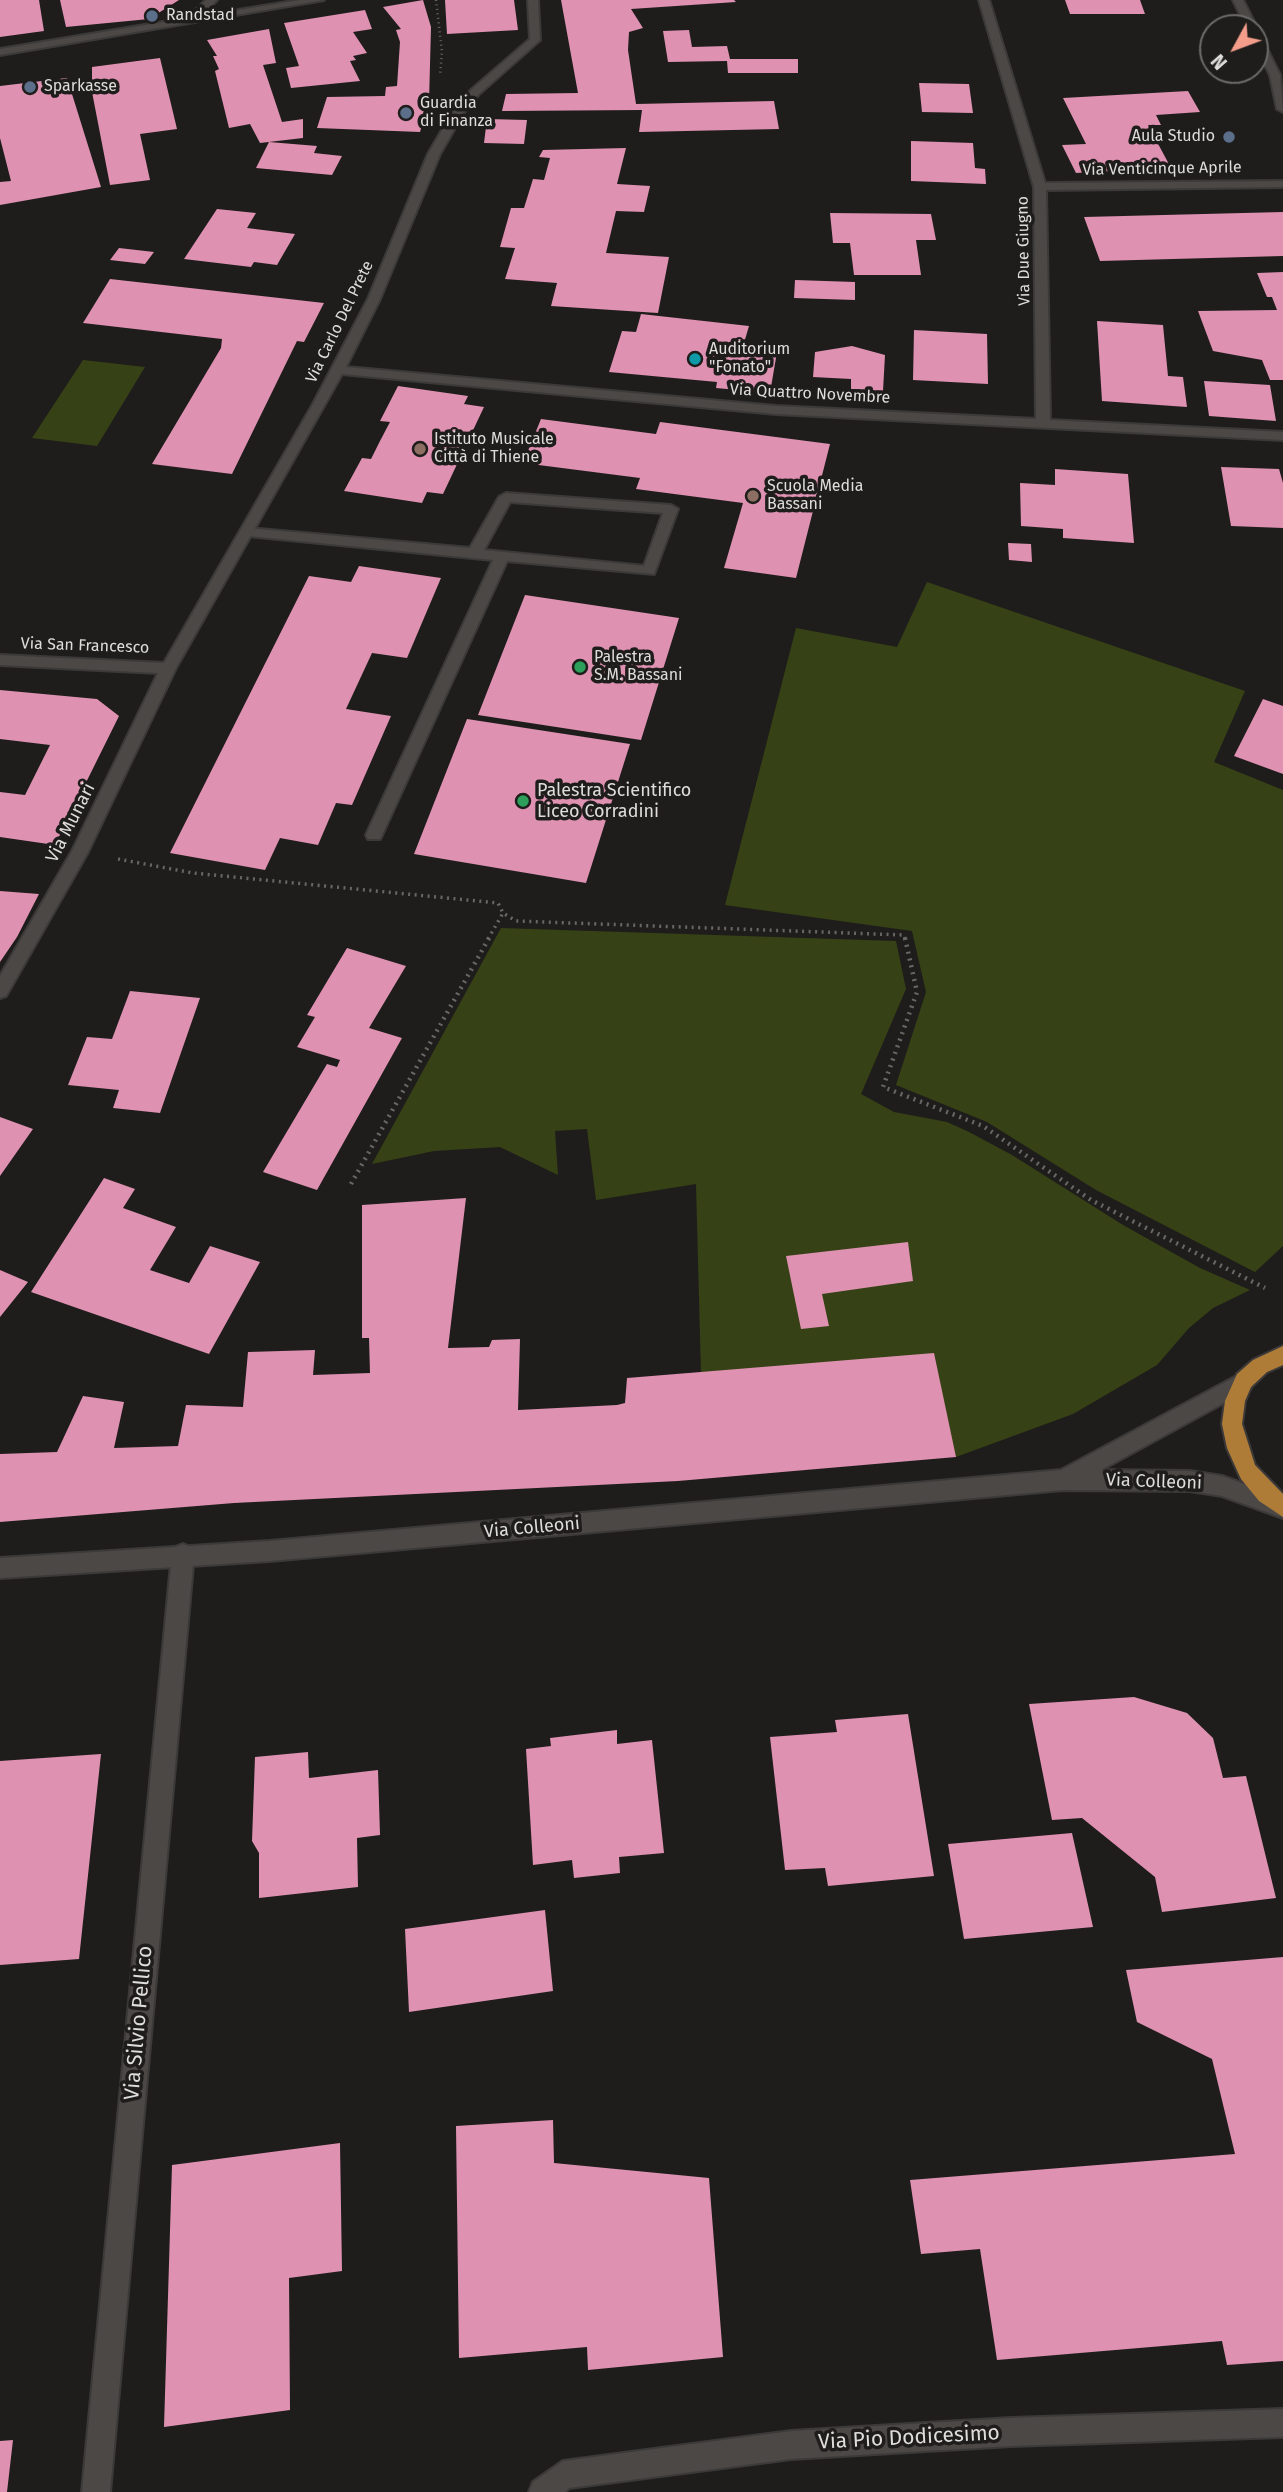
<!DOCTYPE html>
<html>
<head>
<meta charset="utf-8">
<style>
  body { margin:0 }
  #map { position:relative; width:1283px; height:2492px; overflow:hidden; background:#1f1d1b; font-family:"Fira Sans",sans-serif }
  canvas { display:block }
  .north { position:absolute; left:1199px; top:14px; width:70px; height:70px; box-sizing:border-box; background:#1f1d1b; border:2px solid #6b6a68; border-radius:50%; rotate:229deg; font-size:19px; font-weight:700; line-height:28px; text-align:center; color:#dedddc }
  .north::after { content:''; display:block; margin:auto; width:24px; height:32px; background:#f49d8b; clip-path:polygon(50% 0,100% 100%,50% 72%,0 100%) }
</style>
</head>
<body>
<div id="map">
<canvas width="1283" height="2492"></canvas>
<div class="north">N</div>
</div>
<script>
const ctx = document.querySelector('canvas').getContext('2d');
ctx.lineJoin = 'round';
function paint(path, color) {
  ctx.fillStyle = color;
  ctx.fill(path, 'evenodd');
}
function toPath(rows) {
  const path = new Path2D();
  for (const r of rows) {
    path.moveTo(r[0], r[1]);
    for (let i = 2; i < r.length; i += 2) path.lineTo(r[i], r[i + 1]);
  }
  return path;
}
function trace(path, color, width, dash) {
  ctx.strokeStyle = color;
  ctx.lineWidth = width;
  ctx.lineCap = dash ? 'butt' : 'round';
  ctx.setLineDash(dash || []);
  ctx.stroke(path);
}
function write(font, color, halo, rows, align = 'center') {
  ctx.font = font + ' "Fira Sans",sans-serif';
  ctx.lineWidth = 7;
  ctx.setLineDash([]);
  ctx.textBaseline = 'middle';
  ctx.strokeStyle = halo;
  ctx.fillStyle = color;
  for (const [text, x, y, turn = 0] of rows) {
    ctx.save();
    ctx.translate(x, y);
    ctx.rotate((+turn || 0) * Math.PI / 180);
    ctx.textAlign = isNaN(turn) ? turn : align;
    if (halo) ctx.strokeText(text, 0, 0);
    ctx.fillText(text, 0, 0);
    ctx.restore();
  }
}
const green = toPath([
  [83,360,145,367,97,446,32,438],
  [927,582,1245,691,1214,762,1283,790,1283,1246,1255,1272,1096,1190,987,1122,896,1085,926,992,912,931,725,905,796,628,897,647],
  [501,928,896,941,906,989,861,1094,894,1112,947,1122,969,1132,1012,1155,1123,1225,1200,1268,1250,1290,1213,1308,1189,1328,1157,1365,1073,1414,956,1457,701,1373,696,1184,596,1200,587,1129,555,1131,558,1175,500,1147,434,1151,372,1164]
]);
const building = toPath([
  [0,0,39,0,44,31,0,37],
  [60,0,179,0,149,19,66,27],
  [423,0,431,27,429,102,420,132,317,128,327,97,385,96,386,87,397,86,400,42,396,30,401,29,383,7],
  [445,0,514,0,518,30,447,34],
  [561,0,734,0,736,2,631,9,643,28,629,32,628,50,636,104,774,101,779,129,639,132,642,110,502,111,506,94,578,93],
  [1065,0,1140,0,1145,14,1070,14],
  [365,10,372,29,353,32,367,53,353,56,356,60,350,61,360,81,291,88,286,68,299,66,284,23],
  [269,29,276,63,263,65,282,122,303,119,303,138,260,143,250,124,229,128,215,71,219,69,213,56,217,56,207,40],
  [689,30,692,47,727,46,730,59,798,59,798,73,728,73,727,61,668,62,663,31],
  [160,58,177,129,140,134,150,180,110,185,92,92,85,93,82,80,92,79,92,67],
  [67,78,101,187,0,205,0,182,11,181,0,138,0,86],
  [919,83,969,84,973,113,922,112],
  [1188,91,1200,112,1156,115,1161,125,1148,125,1171,168,1076,173,1062,145,1086,144,1063,98],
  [487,119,527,120,524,144,484,143],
  [911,141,973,143,975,168,985,169,986,184,911,181],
  [269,142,317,146,314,153,342,156,332,175,256,168],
  [626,148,617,184,650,186,644,212,616,211,606,253,669,257,658,313,551,306,557,283,505,279,515,248,500,247,511,208,524,208,533,179,544,180,550,158,539,157,543,150],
  [217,209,256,213,247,228,295,234,277,265,254,262,251,267,184,259],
  [1283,212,1283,256,1100,261,1084,217],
  [830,213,931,214,936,240,916,240,921,275,854,275,850,243,833,243],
  [119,248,154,252,145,264,110,260],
  [1283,272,1283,380,1270,380,1262,360,1213,351,1198,311,1277,310,1272,297,1267,297,1257,273],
  [110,279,324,303,304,342,297,341,232,474,152,464,221,348,222,339,83,323],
  [795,280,855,282,855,300,794,298],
  [641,314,749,326,744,343,778,346,770,393,716,388,717,382,609,372,622,331,636,332],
  [1097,321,1163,325,1168,376,1183,377,1187,407,1102,401],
  [914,330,987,334,988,384,913,380],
  [852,346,885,355,883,391,851,389,851,379,813,377,815,352],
  [1204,381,1270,385,1276,421,1209,416],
  [398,386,468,396,464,404,484,407,443,494,427,492,422,503,344,491,362,458,371,459,380,441,390,422,380,421],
  [541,419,656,434,660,422,830,444,796,578,724,568,743,503,636,489,640,478,523,463],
  [1221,467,1279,469,1283,483,1283,528,1231,526],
  [1055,469,1128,474,1134,543,1063,538,1063,529,1021,526,1020,483,1055,485],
  [1008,543,1031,544,1032,562,1009,560],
  [359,566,441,578,407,658,372,653,346,709,391,716,352,805,336,803,318,845,280,838,265,870,170,853,309,576,351,582],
  [525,595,679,618,641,740,478,715],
  [0,690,97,699,119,716,55,845,0,837,0,792,25,795,50,745,0,739],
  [1263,699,1283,706,1283,774,1234,756],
  [467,719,630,744,586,883,414,854],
  [0,891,39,894,17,937,0,962],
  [347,948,406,966,369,1028,402,1038,317,1190,263,1172,327,1064,337,1067,340,1060,297,1047,315,1017,307,1015],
  [130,991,200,998,160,1113,113,1108,119,1090,68,1085,87,1037,112,1039],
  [0,1117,33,1129,0,1176],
  [104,1178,135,1189,123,1208,176,1227,150,1270,189,1283,210,1246,260,1262,209,1354,31,1292],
  [466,1198,448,1348,489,1347,492,1340,520,1339,518,1410,617,1405,625,1403,627,1378,934,1353,956,1457,678,1481,234,1503,0,1522,0,1454,57,1452,83,1396,124,1402,114,1448,178,1446,186,1405,243,1407,248,1352,315,1350,313,1375,370,1373,369,1338,362,1338,362,1205],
  [908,1242,913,1281,822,1294,829,1326,801,1329,786,1256],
  [0,1270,28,1282,0,1317],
  [1134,1697,1187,1713,1213,1738,1223,1778,1246,1776,1276,1898,1162,1912,1155,1877,1082,1818,1052,1820,1029,1704],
  [908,1714,934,1876,828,1886,825,1868,785,1870,770,1737,837,1732,835,1720],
  [617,1730,617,1744,652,1740,664,1853,619,1857,620,1873,574,1878,572,1860,533,1865,526,1749,551,1746,550,1738],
  [308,1752,309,1778,378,1770,380,1835,357,1838,358,1887,259,1898,259,1853,252,1841,255,1757],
  [101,1754,79,1959,0,1965,0,1761],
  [1072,1833,1093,1927,964,1939,948,1844],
  [545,1910,553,1991,409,2012,405,1929],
  [1283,1957,1283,2361,1227,2365,1222,2341,997,2360,980,2249,921,2254,910,2180,1235,2154,1212,2059,1137,2022,1126,1970],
  [553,2120,554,2163,709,2178,723,2357,588,2370,587,2347,459,2358,456,2126],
  [340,2143,342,2271,289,2278,290,2410,164,2427,172,2165],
  [13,2440,7,2492,0,2492,0,2441]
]);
const pathFar2 = toPath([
  [436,0,442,52,440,76]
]);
const pathFar1 = toPath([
  [118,859,193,873,498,903,503,913,516,921,904,935,905,939],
  [488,939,503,913]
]);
const path = toPath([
  [905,938,917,992,883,1087,983,1126,1091,1200,1265,1288],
  [351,1184,489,938]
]);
const service = toPath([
  [506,493,671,505,678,509,654,574,507,561,382,835,380,839,368,839,366,835,493,560,248,536,241,532,248,528,470,548,499,497,506,493],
  [510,502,663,513,644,566,484,550,510,502]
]);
const minor = toPath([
  [206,0,217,0,201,16,300,0,324,0,0,55,0,49,187,18,206,0],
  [528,0,538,0,540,40,479,94,463,114,440,154,380,299,346,367,776,406,1036,419,1034,187,979,0,989,0,1045,183,1283,181,1283,187,1046,190,1050,420,1283,432,1283,440,776,414,342,374,176,668,88,852,6,996,0,998,0,976,72,851,158,673,0,665,0,655,164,663,313,404,368,299,428,154,452,113,471,90,530,39,528,0],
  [1233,0,1243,0,1257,28,1256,30,1247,28,1233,0],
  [1255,32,1260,35,1280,75,1283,112,1277,109,1270,75,1255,46,1255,32],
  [183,1544,191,1547,194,1554,110,2492,82,2492,172,1554,175,1547,183,1544],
  [1283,2409,1283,2437,1011,2446,791,2459,569,2488,565,2492,529,2492,533,2482,563,2461,791,2431,1011,2418,1283,2409]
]);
const tertiary = toPath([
  [1244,1372,1251,1374,1254,1381,1251,1388,1101,1470,1190,1471,1222,1476,1283,1498,1283,1518,1222,1496,1190,1491,1063,1490,270,1561,0,1578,0,1558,270,1541,1061,1470,1244,1372]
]);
const primary = toPath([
  [1283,1346,1283,1365,1267,1372,1251,1387,1245,1401,1242,1424,1255,1465,1283,1494,1283,1517,1259,1501,1241,1479,1227,1448,1222,1424,1225,1401,1237,1374,1253,1360,1283,1346]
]);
const markers = [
  [152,16,7,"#5c6f8a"],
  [30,87,7,"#5c6f8a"],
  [406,113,7,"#5c6f8a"],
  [1229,137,7,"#5c6f8a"],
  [695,359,7,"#0f9aa8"],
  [420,449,7,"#8d6e63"],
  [753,496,7,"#8d6e63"],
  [580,667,7,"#2e9e5b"],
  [523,801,7,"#2e9e5b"]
];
const farPoinames = [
  ["Randstad",166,16],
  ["Sparkasse",44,87],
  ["Guardia",420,104],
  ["di Finanza",420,122],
  ["Aula Studio",1215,137,"right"],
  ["Auditorium",709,350],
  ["\"Fonato\"",709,368],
  ["Istituto Musicale",434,440],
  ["Città di Thiene",434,458],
  ["Scuola Media",767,487],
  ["Bassani",767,505],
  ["Palestra",594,658],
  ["S.M. Bassani",594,676]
];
const farStreetnames = [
  ["Via Venticinque Aprile",1162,169,-1],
  ["Via Due Giugno",1024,251,-91],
  ["Via Carlo Del Prete",340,322,-64],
  ["Via Quattro Novembre",810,394,3],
  ["Via San Francesco",85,646,2]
];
const poiNames = [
  ["Palestra Scientifico",537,791],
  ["Liceo Corradini",537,812]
];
const streetNames = [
  ["Via Munari",71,823,-63],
  ["Via Colleoni",1154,1482,2],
  ["Via Colleoni",532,1528,-5]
];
const nearStreetnames = [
  ["Via Silvio Pellico",139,2023,-85],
  ["Via Pio Dodicesimo",909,2438,-3]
];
paint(green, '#364215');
paint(building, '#de91b1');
trace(service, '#3c3a39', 4);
trace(minor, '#3c3a39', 4);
trace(tertiary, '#3c3a39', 4);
trace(primary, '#3c3a39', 4);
trace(pathFar2, '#686765', 2.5, [1, 3.5]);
trace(pathFar1, '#686765', 3.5, [2, 4.5]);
trace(path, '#686765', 4.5, [2, 5]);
paint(service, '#4b4846');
paint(minor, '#4b4846');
paint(tertiary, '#4b4846');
paint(primary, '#af7c38');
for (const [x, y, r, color] of markers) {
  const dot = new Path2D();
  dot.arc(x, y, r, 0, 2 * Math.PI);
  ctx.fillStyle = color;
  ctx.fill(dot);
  trace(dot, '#1f1d1b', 2.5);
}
write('16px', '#dedddc', '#1f1d1b', farPoinames, 'left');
write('16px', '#dedddc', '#1f1d1b', farStreetnames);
write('18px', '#dedddc', '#1f1d1b', poiNames, 'left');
write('18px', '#dedddc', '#1f1d1b', streetNames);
write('21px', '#dedddc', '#1f1d1b', nearStreetnames);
</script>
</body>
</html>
